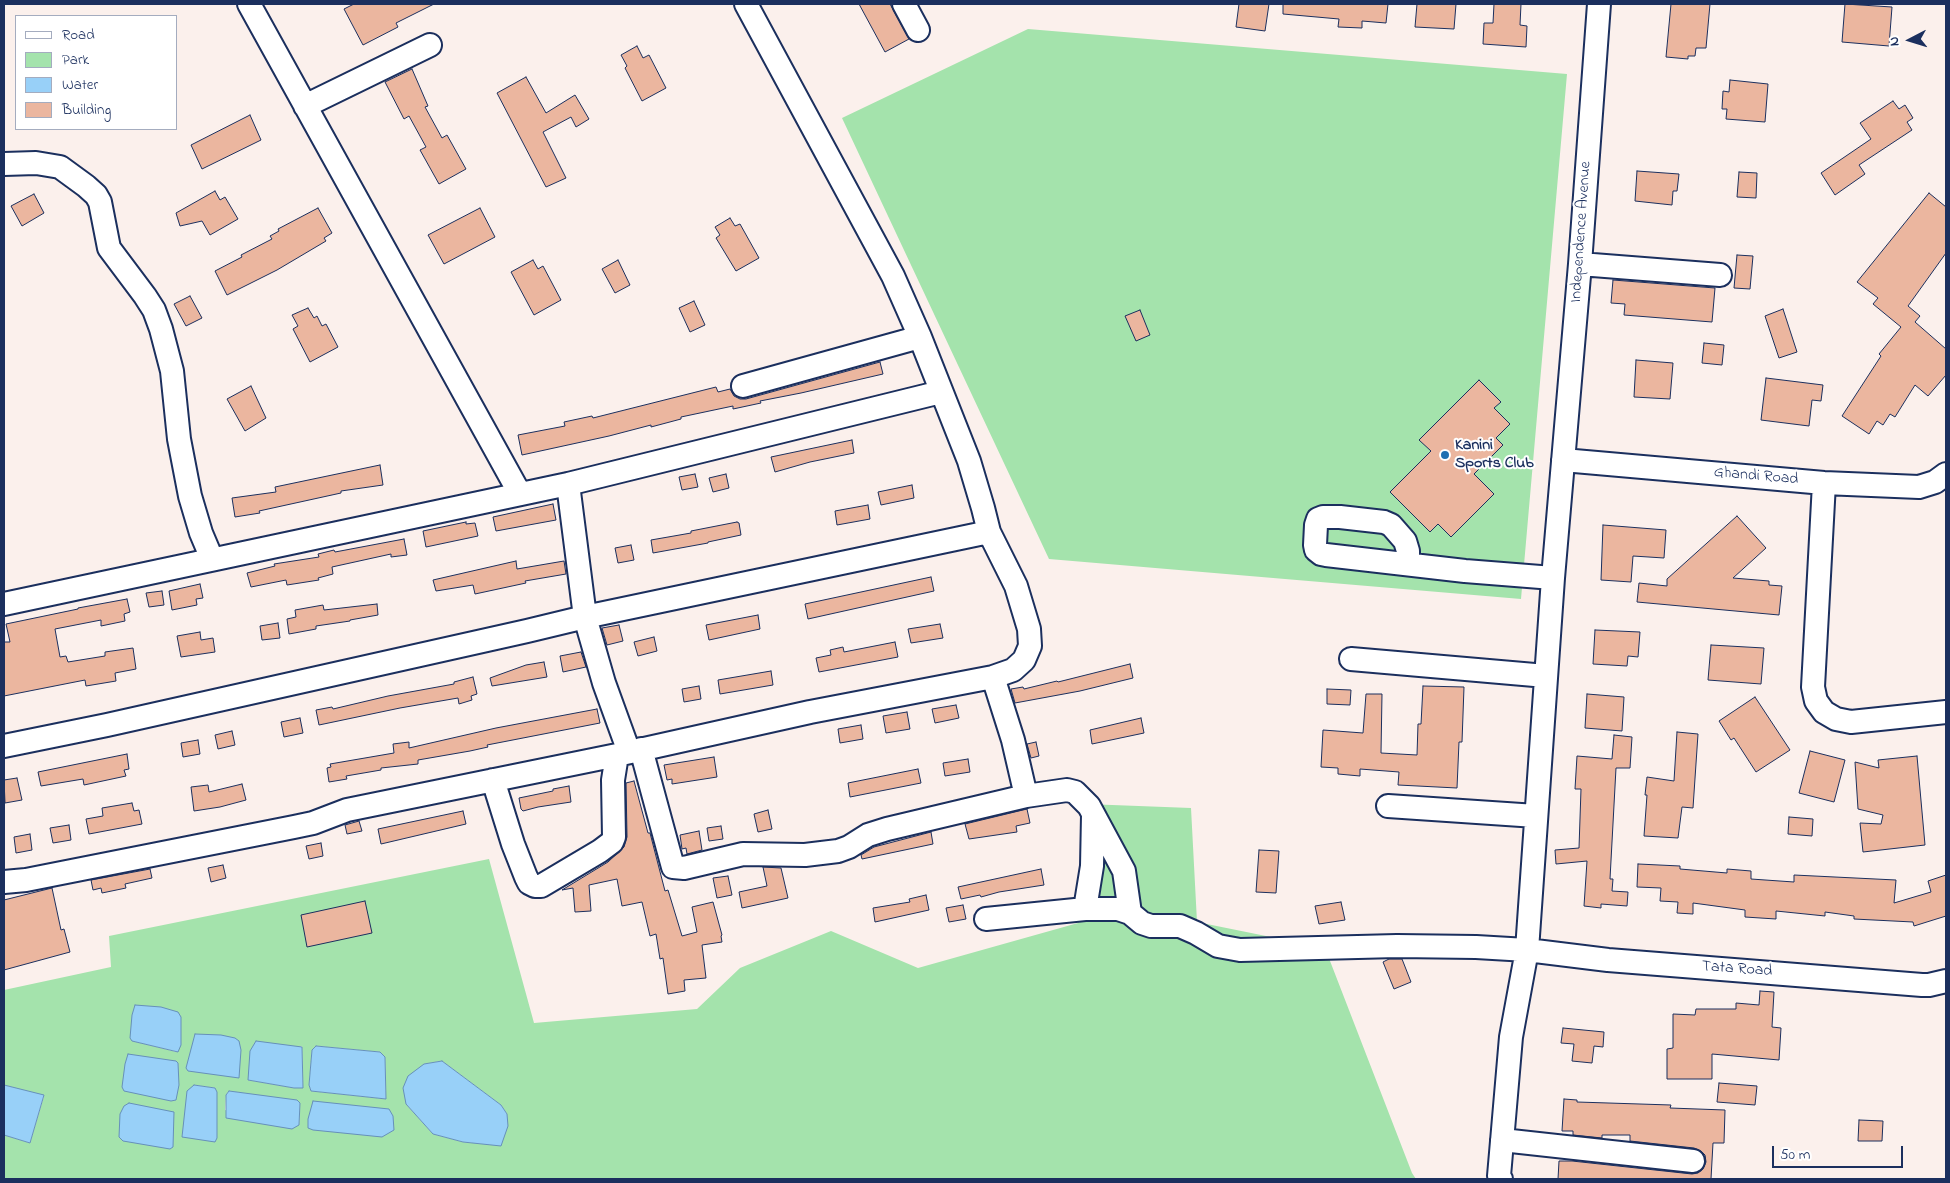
<!DOCTYPE html>
<html>
<head>
<meta charset="utf-8">
<style>
  body { margin:0 }
  #map { position:relative; width:1950px; height:1183px; overflow:hidden; background:#fbf0ec; font-family:"Indie Flower",sans-serif }
  canvas { display:block }
  .frame { position:absolute; inset:0; border:5px solid #1b2f5e; pointer-events:none }
  .legend { position:absolute; left:15px; top:15px; width:162px; height:115px; box-sizing:border-box; background:#fff; border:1px solid #a4acbf; margin:0; padding:6px 9px; list-style:none; font-size:15px; color:#1b2f5e }
  .legend li { display:flex; align-items:center; gap:10px; height:25px }
  .legend b { width:25px; border:1px solid #a4acbf }
  .north { position:absolute; left:1885px; top:15px; width:50px; height:50px; -webkit-text-stroke:4px #fff; paint-order:stroke; rotate:265deg; font-size:14px; font-weight:700; line-height:20px; text-align:center; color:#1b2f5e }
  .north::after { content:''; display:block; margin:auto; width:18px; height:22px; background:#1b2f5e; clip-path:polygon(50% 0,100% 100%,50% 72%,0 100%) }
  .scale { position:absolute; left:1772px; top:1146px; width:131px; height:22px; box-sizing:border-box; border:2px solid #1b2f5e; border-top:0; padding-left:6px; font-size:15px; line-height:18px; white-space:nowrap; color:#1b2f5e; -webkit-text-stroke:4px #fff; paint-order:stroke }
</style>
</head>
<body>
<div id="map">
<canvas width="1950" height="1183"></canvas>
<div class="frame"></div>
<ul class="legend">
<li><b style="height:6px;background:#fff"></b>Road</li>
<li><b style="height:14px;background:#a4e3ac"></b>Park</li>
<li><b style="height:14px;background:#98d0f8"></b>Water</li>
<li><b style="height:14px;background:#ebb69f"></b>Building</li>
</ul>
<div class="north">N</div>
<div class="scale">50 m</div>
</div>
<script>
const ctx = document.querySelector('canvas').getContext('2d');
ctx.lineJoin = 'round';
function paint(path, color) {
  ctx.fillStyle = color;
  ctx.fill(path, 'evenodd');
}
function toPath(rows) {
  const path = new Path2D();
  for (const r of rows) {
    path.moveTo(r[0], r[1]);
    for (let i = 2; i < r.length; i += 2) path.lineTo(r[i], r[i + 1]);
  }
  return path;
}
function trace(path, color, width, dash) {
  ctx.strokeStyle = color;
  ctx.lineWidth = width;
  ctx.lineCap = dash ? 'butt' : 'round';
  ctx.setLineDash(dash || []);
  ctx.stroke(path);
}
function write(font, color, halo, rows, align = 'center') {
  ctx.font = font + ' "Indie Flower",sans-serif';
  ctx.lineWidth = 4;
  ctx.setLineDash([]);
  ctx.textBaseline = 'middle';
  ctx.strokeStyle = halo;
  ctx.fillStyle = color;
  for (const [text, x, y, turn = 0] of rows) {
    ctx.save();
    ctx.translate(x, y);
    ctx.rotate((+turn || 0) * Math.PI / 180);
    ctx.textAlign = isNaN(turn) ? turn : align;
    if (halo) ctx.strokeText(text, 0, 0);
    ctx.fillText(text, 0, 0);
    ctx.restore();
  }
}
const green = toPath([
  [1028,29,1567,74,1521,599,1049,559,842,118],
  [1086,804,1191,808,1197,922,1325,948,1412,1173,1416,1179,4,1179,4,1135,30,1143,44,1096,4,1085,4,990,111,967,109,936,489,859,534,1023,697,1009,740,968,831,931,918,968,1078,923],
  [135,1005,177,1052,133,1041],
  [302,1046,303,1087,294,1088,248,1080],
  [316,1046,380,1052,385,1057,386,1099,311,1091,309,1085,312,1050],
  [442,1061,501,1105,507,1114,501,1145,463,1142,433,1134,406,1104,424,1064],
  [194,1085,215,1088,215,1141,182,1136],
  [229,1091,300,1103,299,1125,225,1110,226,1095]
]);
const water = toPath([
  [135,1005,161,1007,178,1012,181,1017,181,1045,178,1052,132,1041,130,1038,132,1015,135,1005],
  [195,1034,221,1035,235,1038,239,1041,241,1050,239,1078,188,1071,186,1068,195,1034],
  [256,1041,302,1047,303,1088,294,1088,248,1080,250,1051,256,1041],
  [316,1046,380,1052,385,1057,386,1099,311,1091,309,1085,312,1050,316,1046],
  [128,1054,176,1061,178,1063,179,1085,176,1100,171,1101,124,1091,122,1087,125,1064,128,1054],
  [442,1061,501,1105,507,1114,508,1126,501,1146,463,1142,433,1134,406,1104,403,1088,408,1076,424,1064,442,1061],
  [4,1085,44,1095,30,1143,4,1135,4,1085],
  [194,1085,215,1088,217,1092,217,1138,215,1142,182,1137,187,1091,194,1085],
  [229,1091,297,1100,300,1103,299,1125,292,1129,226,1118,226,1095,229,1091],
  [313,1101,389,1109,393,1116,394,1130,382,1137,313,1130,308,1128,308,1119,313,1101],
  [129,1103,174,1112,173,1147,170,1149,123,1141,119,1137,120,1114,124,1106,129,1103]
]);
const building = toPath([
  [354,4,434,4,396,23,398,27,363,45,344,9,354,4],
  [859,4,890,4,909,39,885,52,859,4],
  [1239,4,1269,4,1265,31,1236,27,1239,4],
  [1283,4,1388,4,1386,23,1362,21,1362,28,1338,27,1339,19,1283,14,1283,4],
  [1417,4,1456,4,1454,29,1415,27,1417,4],
  [1494,4,1521,4,1520,25,1527,26,1526,47,1483,44,1484,23,1493,23,1494,4],
  [1671,4,1710,4,1706,48,1696,48,1695,56,1688,56,1688,59,1666,57,1671,4],
  [1845,4,1892,7,1889,46,1842,42,1845,4],
  [637,46,643,58,649,55,666,88,642,101,625,68,627,66,621,55,637,46],
  [412,69,428,106,425,107,442,138,447,135,466,169,439,184,420,150,426,147,409,116,404,119,385,82,412,69],
  [526,77,546,113,575,95,589,119,576,127,571,117,543,132,566,178,546,187,497,93,526,77],
  [1730,80,1768,84,1765,122,1726,119,1727,109,1722,109,1723,91,1729,92,1730,80],
  [1893,101,1899,109,1905,105,1913,118,1907,122,1912,130,1859,165,1865,174,1835,195,1821,173,1871,139,1860,123,1893,101],
  [250,115,261,140,202,169,191,145,250,115],
  [1637,171,1679,174,1677,191,1673,191,1672,205,1635,201,1637,171],
  [1739,172,1757,173,1756,198,1737,197,1739,172],
  [215,191,220,200,225,197,238,219,210,235,202,221,180,226,176,213,215,191],
  [1929,193,1946,207,1946,253,1908,306,1920,316,1915,322,1946,349,1946,375,1928,396,1915,385,1895,417,1890,414,1883,425,1877,421,1869,434,1842,416,1881,356,1879,354,1901,327,1873,304,1878,298,1857,282,1929,193],
  [34,194,44,213,22,226,11,206,34,194],
  [318,208,332,233,324,238,326,241,277,270,227,295,215,271,242,257,241,255,272,239,270,236,279,231,278,229,318,208],
  [480,208,495,237,444,264,428,235,480,208],
  [730,218,735,226,740,224,759,258,736,271,716,238,720,235,715,227,730,218],
  [1737,255,1753,256,1750,289,1734,288,1737,255],
  [533,260,538,269,543,266,561,300,534,315,511,272,533,260],
  [618,260,630,285,615,293,602,269,618,260],
  [1613,280,1715,288,1712,322,1624,315,1625,304,1611,303,1613,280],
  [190,296,202,318,186,326,174,304,190,296],
  [694,301,705,325,690,332,679,308,694,301],
  [308,308,314,318,317,316,322,326,326,324,338,347,310,362,293,329,298,326,292,315,308,308],
  [1783,309,1797,352,1779,358,1765,316,1783,309],
  [1140,310,1150,335,1136,341,1125,316,1140,310],
  [1704,343,1724,345,1722,365,1702,363,1704,343],
  [1636,360,1673,363,1670,399,1634,397,1636,360],
  [880,362,883,374,801,393,760,401,761,403,733,409,733,406,681,417,681,419,651,427,651,425,609,436,522,455,518,435,565,426,564,422,592,416,593,418,716,387,718,392,730,389,734,396,740,399,746,399,880,362],
  [1766,378,1823,385,1821,401,1812,400,1809,426,1761,420,1766,378],
  [1479,380,1501,402,1494,408,1510,424,1496,438,1503,445,1474,474,1494,494,1451,537,1438,524,1430,532,1390,492,1431,451,1419,440,1479,380],
  [251,386,266,418,245,431,227,399,251,386],
  [852,440,854,453,810,462,775,472,771,457,852,440],
  [380,465,383,485,341,491,341,493,259,511,260,513,235,517,232,498,276,492,275,487,380,465],
  [695,474,698,487,682,490,679,477,695,474],
  [726,474,729,488,713,492,709,478,726,474],
  [912,485,914,498,881,505,878,492,912,485],
  [553,504,556,520,496,531,493,517,553,504],
  [868,505,870,519,837,525,835,511,868,505],
  [1737,516,1766,548,1733,578,1769,581,1769,585,1782,586,1779,615,1637,602,1639,583,1667,586,1667,579,1737,516],
  [466,522,466,524,475,523,478,536,426,547,423,531,466,522],
  [737,522,739,523,741,535,708,542,708,543,653,553,651,540,691,533,691,531,737,522],
  [1603,525,1666,530,1664,558,1633,556,1631,582,1601,580,1603,525],
  [404,539,407,555,391,557,391,554,332,567,333,574,318,578,319,580,287,585,286,580,251,587,247,573,275,566,274,564,319,557,318,554,334,550,335,552,404,539],
  [631,545,634,560,618,563,615,548,631,545],
  [516,561,517,569,564,561,566,574,525,581,526,583,475,594,473,585,436,591,433,580,516,561],
  [931,577,934,591,808,619,805,604,931,577],
  [200,584,203,598,196,599,197,605,172,610,169,591,200,584],
  [162,591,164,605,149,607,146,593,162,591],
  [127,599,130,612,124,614,125,621,101,626,101,620,55,629,60,657,66,656,68,662,105,656,105,652,133,648,136,669,115,673,116,681,86,686,85,680,4,696,4,642,10,642,6,624,78,609,78,608,127,599],
  [377,604,378,615,350,620,350,621,316,626,316,629,289,634,287,619,296,617,295,610,323,605,324,610,377,604],
  [758,615,760,629,709,640,706,625,758,615],
  [278,623,280,638,262,640,260,626,278,623],
  [940,624,943,638,911,643,908,629,940,624],
  [619,625,623,641,607,645,602,628,619,625],
  [1595,630,1640,632,1638,657,1628,656,1627,666,1593,664,1595,630],
  [200,632,201,640,213,638,215,652,181,657,177,636,200,632],
  [654,637,657,651,638,656,634,642,654,637],
  [895,642,898,657,819,672,816,658,831,655,830,650,843,647,844,652,895,642],
  [1711,645,1764,648,1761,684,1708,680,1711,645],
  [581,652,586,667,563,672,560,656,581,652],
  [544,662,547,677,492,686,490,678,526,665,544,662],
  [1130,664,1133,678,1080,691,1015,703,1011,689,1023,687,1024,689,1057,681,1058,682,1130,664],
  [771,671,773,685,720,694,718,680,771,671],
  [473,677,477,694,471,696,472,700,459,704,458,698,400,708,319,725,316,710,332,707,333,709,388,696,454,684,454,682,473,677],
  [699,686,701,699,684,702,682,689,699,686],
  [1423,686,1464,687,1462,742,1459,742,1457,788,1398,785,1399,772,1360,769,1360,776,1338,774,1338,768,1321,767,1323,730,1363,733,1366,694,1382,694,1381,753,1417,755,1418,724,1421,724,1423,686],
  [1327,689,1351,690,1350,705,1327,704,1327,689],
  [1587,694,1624,697,1622,731,1585,728,1587,694],
  [1755,697,1790,750,1756,772,1734,738,1731,740,1719,721,1755,697],
  [956,705,959,718,935,723,932,709,956,705],
  [597,709,600,723,487,745,488,747,470,751,418,760,418,764,381,768,381,770,346,776,347,779,329,782,327,768,331,767,330,764,394,753,393,744,409,742,409,748,496,728,597,709],
  [907,712,910,729,886,733,883,716,907,712],
  [300,718,303,733,284,737,281,722,300,718],
  [1141,718,1144,733,1092,744,1090,730,1141,718],
  [861,725,863,739,840,743,838,729,861,725],
  [232,731,235,745,218,749,215,735,232,731],
  [1677,732,1698,734,1693,808,1682,807,1678,838,1644,836,1647,795,1645,795,1647,777,1674,781,1677,732],
  [1614,735,1632,737,1630,768,1616,768,1610,879,1613,879,1612,891,1628,892,1627,906,1601,904,1601,908,1584,906,1587,861,1556,864,1555,850,1579,848,1581,789,1575,789,1577,756,1612,759,1614,735],
  [198,740,200,754,183,757,181,743,198,740],
  [1036,742,1039,756,1031,758,1027,744,1036,742],
  [1810,751,1845,760,1834,802,1799,793,1810,751],
  [127,754,129,769,124,770,126,776,84,785,83,779,41,786,38,772,127,754],
  [1917,756,1925,845,1863,852,1860,823,1881,824,1883,815,1858,809,1855,762,1879,768,1878,760,1917,756],
  [714,757,717,777,672,784,672,779,667,780,664,765,714,757],
  [968,759,970,772,945,776,943,763,968,759],
  [918,769,921,783,850,797,848,783,918,769],
  [17,778,22,800,5,803,4,780,17,778],
  [634,781,648,833,650,833,665,891,668,890,682,936,697,932,692,907,713,902,722,935,721,936,722,942,702,945,706,978,684,980,685,991,668,994,663,958,660,959,656,934,650,936,642,902,622,906,617,879,589,885,591,911,575,912,573,888,562,890,608,862,624,847,627,837,626,783,634,781],
  [242,784,246,800,220,807,194,811,191,787,208,785,209,792,242,784],
  [569,786,571,802,538,807,523,811,521,809,519,798,553,791,553,789,569,786],
  [132,803,134,811,139,810,142,824,89,834,86,819,103,816,102,808,132,803],
  [1027,809,1030,823,1016,826,1017,832,969,839,965,824,1027,809],
  [768,810,772,829,758,832,754,814,768,810],
  [463,811,466,824,381,844,378,829,463,811],
  [1789,817,1813,819,1812,836,1788,834,1789,817],
  [359,821,362,831,347,834,345,825,359,821],
  [69,825,71,840,53,843,50,828,69,825],
  [721,826,723,839,709,841,707,828,721,826],
  [699,831,702,850,687,854,686,848,682,849,680,835,699,831],
  [931,832,933,844,862,859,861,855,874,847,931,832],
  [30,834,32,850,16,853,14,837,30,834],
  [321,843,323,856,309,859,306,846,321,843],
  [1259,850,1279,851,1276,893,1256,892,1259,850],
  [1638,864,1680,866,1680,869,1727,873,1727,869,1751,871,1751,879,1794,882,1794,875,1896,880,1894,903,1931,892,1928,881,1946,875,1946,916,1914,926,1913,922,1854,919,1854,916,1825,912,1825,916,1776,911,1776,919,1745,917,1745,910,1693,903,1693,914,1677,913,1678,902,1660,901,1661,888,1637,887,1638,864],
  [223,865,226,878,211,882,208,868,223,865],
  [763,867,781,868,788,898,742,908,739,892,767,886,763,867],
  [150,869,152,878,125,884,126,888,102,893,101,888,93,890,91,880,150,869],
  [1041,869,1044,885,999,892,981,897,980,895,961,899,958,887,1041,869],
  [728,876,732,895,717,898,713,878,728,876],
  [52,888,61,930,64,929,70,952,4,970,4,900,52,888],
  [926,895,929,910,875,922,873,908,910,902,909,899,926,895],
  [365,901,372,933,307,947,301,915,365,901],
  [1341,902,1345,920,1319,924,1315,906,1341,902],
  [963,905,966,919,949,922,946,908,963,905],
  [1389,959,1402,959,1411,982,1394,989,1383,962,1389,959],
  [1760,991,1774,992,1772,1027,1781,1028,1779,1060,1712,1054,1712,1079,1667,1079,1667,1049,1673,1048,1673,1014,1695,1015,1696,1009,1736,1009,1736,1003,1759,1005,1760,991],
  [1563,1028,1604,1032,1603,1047,1594,1046,1592,1063,1572,1061,1574,1044,1561,1043,1563,1028],
  [1719,1083,1757,1086,1755,1105,1717,1102,1719,1083],
  [1564,1099,1577,1100,1577,1102,1671,1105,1670,1108,1725,1110,1724,1143,1713,1143,1711,1179,1558,1179,1559,1161,1572,1161,1692,1174,1698,1173,1703,1169,1706,1162,1705,1155,1701,1151,1694,1148,1630,1141,1630,1135,1602,1135,1602,1138,1573,1135,1573,1131,1562,1131,1564,1099],
  [1859,1120,1883,1121,1882,1141,1858,1141,1859,1120]
]);
const minor = toPath([
  [249,4,520,494],
  [904,4,918,30],
  [305,106,430,45],
  [4,164,36,163,60,167,86,186,96,195,100,202,109,248,145,296,154,310,161,329,172,371,179,439,190,496,201,533,212,559],
  [1580,264,1720,275],
  [743,386,920,337],
  [1563,460,1824,483,1919,487,1935,482,1946,474],
  [1824,483,1813,687,1816,701,1824,712,1836,719,1851,722,1946,712],
  [568,484,585,617,604,683,629,752],
  [1408,564,1408,551,1405,541,1391,525,1384,522,1340,517,1323,517,1318,519,1316,525,1315,545,1316,550,1321,554,1326,555,1465,571,1553,578],
  [4,604,568,484,941,392],
  [1351,659,1546,676],
  [993,677,1013,740,1026,796],
  [4,746,107,725,527,631,585,617,989,532],
  [641,749,673,867,684,868,743,854,805,855,838,851,849,847,868,835,887,829,1026,796,1067,790,1075,792,1089,806,1124,871,1130,913],
  [493,780,513,844,526,877,529,883,535,886,541,886,600,851,612,842,614,837,613,780,617,755],
  [1388,806,1536,816],
  [4,882,26,880,294,827,313,823,347,810,617,755,810,712,993,677,1013,670,1024,660,1030,646,1029,629,1016,586,989,532,983,508,969,461,920,337,893,276,746,4],
  [1085,909,1092,866,1093,815],
  [986,919,1085,909,1118,909,1130,913,1142,923,1151,926,1180,926,1196,933,1218,946,1240,950,1397,946,1476,947,1527,950,1608,960,1922,985,1929,985,1946,981],
  [1502,1140,1693,1161],
  [1501,1179,1499,1176,1511,1037,1527,950,1553,578,1580,264,1599,4]
]);
const markers = [
  [1445,455,5,"#1f6fb2"]
];
const streetNames = [
  ["Independence Avenue",1582,232,-86],
  ["Ghandi Road",1756,477,5],
  ["Tata Road",1737,970,4]
];
const poiNames = [
  ["Kanini",1455,446],
  ["Sports Club",1455,464]
];
paint(green, '#a4e3ac');
paint(water, '#98d0f8');
trace(water, '#6690ba', 1);
paint(building, '#ebb69f');
trace(building, '#1b2f5e', 1);
trace(minor, '#1b2f5e', 26);
trace(minor, '#fff', 22);
for (const [x, y, r, color] of markers) {
  const dot = new Path2D();
  dot.arc(x, y, r, 0, 2 * Math.PI);
  ctx.fillStyle = color;
  ctx.fill(dot);
  trace(dot, '#fff', 2);
}
write('16px', '#1b2f5e', '#fff', streetNames);
write('bold 16px', '#1b2f5e', '#fff', poiNames, 'left');
</script>
</body>
</html>
